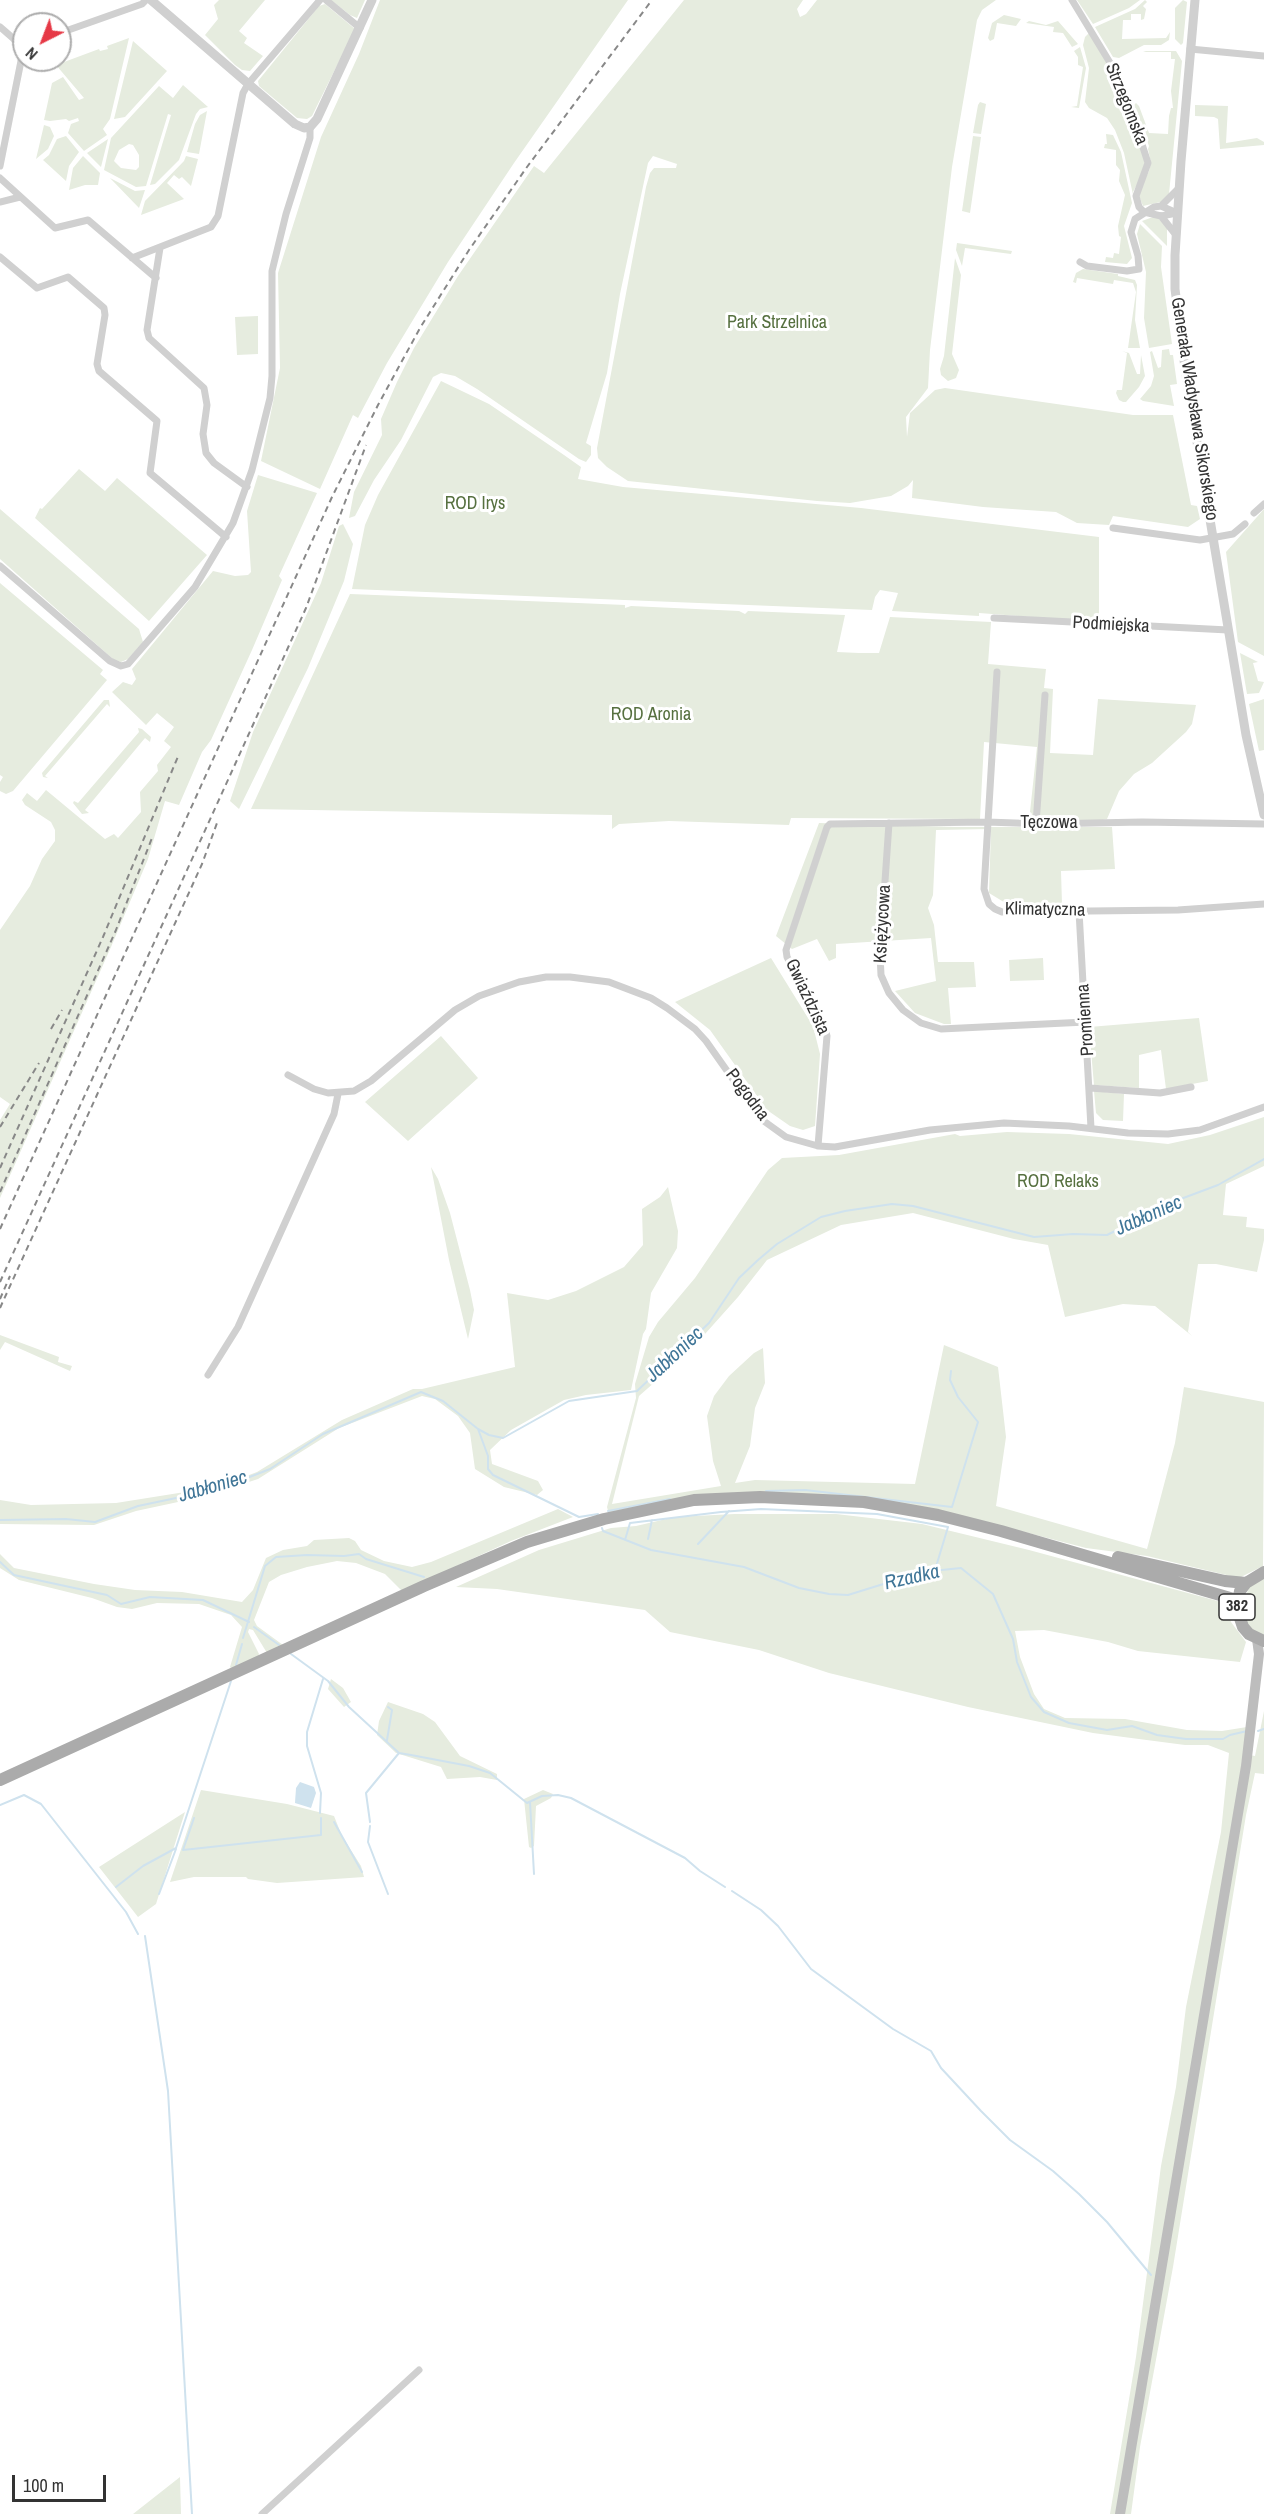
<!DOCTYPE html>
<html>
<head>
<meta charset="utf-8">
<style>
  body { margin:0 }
  #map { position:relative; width:1264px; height:2514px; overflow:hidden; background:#fff; font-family:"Archivo Narrow",sans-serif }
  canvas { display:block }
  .north { position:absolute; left:12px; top:12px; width:60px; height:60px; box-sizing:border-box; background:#fff; border:2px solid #adadad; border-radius:50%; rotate:222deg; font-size:16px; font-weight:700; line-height:24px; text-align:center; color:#333 }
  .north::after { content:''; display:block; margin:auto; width:21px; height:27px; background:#e63946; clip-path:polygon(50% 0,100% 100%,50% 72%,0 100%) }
  .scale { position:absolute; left:12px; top:2475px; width:94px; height:27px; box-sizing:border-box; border:3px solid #333; border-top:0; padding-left:8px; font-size:18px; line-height:21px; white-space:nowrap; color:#333; -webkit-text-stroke:4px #fff; paint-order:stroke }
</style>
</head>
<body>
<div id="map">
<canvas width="1264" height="2514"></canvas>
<div class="north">N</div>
<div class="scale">100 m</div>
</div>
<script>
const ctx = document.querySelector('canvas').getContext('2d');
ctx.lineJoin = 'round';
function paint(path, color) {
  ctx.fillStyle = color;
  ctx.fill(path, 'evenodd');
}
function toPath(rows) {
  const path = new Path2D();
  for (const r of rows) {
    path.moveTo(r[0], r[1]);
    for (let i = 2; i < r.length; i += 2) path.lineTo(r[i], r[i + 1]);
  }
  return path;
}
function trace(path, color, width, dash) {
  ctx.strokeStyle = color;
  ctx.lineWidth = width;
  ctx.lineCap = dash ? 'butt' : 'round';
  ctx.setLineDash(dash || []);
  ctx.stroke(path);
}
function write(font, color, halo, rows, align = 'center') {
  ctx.font = font + ' "Archivo Narrow",sans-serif';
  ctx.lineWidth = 6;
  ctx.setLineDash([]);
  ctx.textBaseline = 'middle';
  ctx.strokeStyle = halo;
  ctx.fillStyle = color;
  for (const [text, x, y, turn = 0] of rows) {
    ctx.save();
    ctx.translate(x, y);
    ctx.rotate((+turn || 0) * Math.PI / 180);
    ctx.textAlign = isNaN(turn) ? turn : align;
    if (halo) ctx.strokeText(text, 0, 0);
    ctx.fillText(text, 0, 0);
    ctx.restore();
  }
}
const green = toPath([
  [219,0,265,0,239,31,247,38,244,43,263,56,250,71,242,70,235,65,205,35,218,19,214,5],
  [331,0,365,0,357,18,350,15],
  [380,0,628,0,514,163,448,262,387,363,358,418,353,415,320,489,261,461,280,368,278,273,321,137,359,54],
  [684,0,803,0,797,9,800,17,806,14,817,0,996,0,982,10,977,20,952,167,930,350,928,388,906,417,907,437,910,413,935,390,945,388,1133,415,1173,415,1191,505,1197,506,1200,519,1188,527,1113,516,1109,525,1077,523,1056,512,983,507,912,498,913,480,908,486,891,496,850,503,817,501,628,481,607,467,598,458,597,448,646,187,650,173,654,168,676,168,677,164,653,156,648,163,620,294,607,373,586,443,591,446,591,455,586,462,579,459,477,389,455,376,441,373,433,377,401,440,374,480,355,516,349,518,354,492,382,435,381,419,397,382,414,348,458,276,534,166,544,173],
  [1077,0,1140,0,1129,8,1093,24],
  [1145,0,1147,2,1143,6,1146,9,1144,19,1141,20,1141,14,1131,14,1131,20,1123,20,1122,39,1166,38,1170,32,1169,40,1161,45,1144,45,1119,58,1113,57,1095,27,1135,9],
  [1183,0,1187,2,1183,43,1181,45,1175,39,1175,8],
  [325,4,355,29,312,116,307,119,297,118,259,86,258,81,319,6],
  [1004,15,1021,19,1016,26,997,23,994,39,990,41,988,38,992,23],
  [1029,21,1046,25,1058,21,1078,44,1072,47,1063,33,1053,32,1054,27,1026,23],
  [1089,33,1109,67,1126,106,1145,161,1144,171,1133,192,1135,204,1124,153,1115,130,1107,118,1089,108,1085,102,1089,68,1083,45,1085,37],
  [129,38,110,119,103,129,107,135,84,151,68,133,71,124,79,121,78,118,69,121,66,119,50,121,44,120,52,83,63,77,79,100,84,98,56,65,99,49,100,51,108,49,107,46],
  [133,41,167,71,125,117,114,119],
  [1080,47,1086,68,1079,108,1071,107,1077,106,1083,67,1078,65,1078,57,1074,51],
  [1146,51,1176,51,1182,61,1169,194,1165,201,1143,206,1139,196,1141,187,1149,171,1151,163,1148,149,1149,146,1136,111,1132,107,1136,103,1139,106,1149,133,1168,134,1169,116,1171,108,1173,108,1171,91,1175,59,1171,59,1171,52,1143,52],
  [183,85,208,107,200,109,196,114,179,160,155,184,150,185,171,115,168,114,146,186,136,187,104,170,111,138,159,86,173,98],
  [129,144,133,145,139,155,139,167,136,170,121,168,114,161,119,150],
  [980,102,986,104,981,134,973,133,978,105],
  [1195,105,1228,106,1226,143,1257,138,1264,142,1264,145,1220,149,1218,119,1214,117,1195,116],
  [207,111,199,154,187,152,195,124,200,115],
  [44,125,50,127,54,136,48,149,36,159],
  [1106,134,1113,135,1121,152,1132,203,1124,226,1132,258,1127,264,1105,262,1106,257,1113,258,1114,253,1119,254,1121,237,1119,236,1118,226,1125,195,1119,181,1120,170,1116,165,1116,150,1104,148,1105,144,1107,144],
  [66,136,79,152,69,166,66,181,43,160,49,155,57,139],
  [973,136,981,137,970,213,962,211],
  [108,139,101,167,87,153],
  [83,156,100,173,98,185,85,185,69,190,73,168],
  [186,156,198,159,191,186,182,177,179,179,174,175,167,183,184,199,141,215,145,201,184,161],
  [110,178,135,191,145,190,139,208],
  [1153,217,1158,218,1167,227,1167,246,1142,221],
  [1140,224,1162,246,1161,267,1172,344,1149,348,1144,318,1146,272,1137,234],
  [957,243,1012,251,1011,254,965,248,962,266,956,250],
  [955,258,961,275,952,354,959,370,956,378,948,381,941,375,940,369,944,356],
  [1083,269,1118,274,1118,276,1135,280,1137,285,1135,320,1140,348,1128,348,1136,292,1133,283,1114,280,1113,284,1077,278,1076,283,1073,282,1076,273],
  [258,316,258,354,237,355,235,317],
  [1169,349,1170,355,1173,355,1177,384,1170,385,1174,406,1143,401,1140,399,1151,386,1154,376,1150,352,1152,351,1158,368,1161,367,1162,350],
  [1122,351,1129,353,1137,374,1140,374,1141,355,1145,376,1139,387,1126,402,1123,402,1119,400,1116,393,1117,390,1122,390,1127,353],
  [441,381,489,404,564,455,581,467,578,479,623,487,861,508,1099,537,1099,622,979,613,979,616,892,611,898,593,880,590,875,597,872,610,352,589,365,525,378,495],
  [79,469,105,491,117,478,207,555,149,621,35,518,40,508,42,509],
  [258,475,317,493,279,576,282,580,252,650,211,740,202,752,179,805,165,801,148,859,111,947,0,1198,0,1120,10,1104,0,1097,0,930,30,886,42,859,55,841,55,830,51,822,25,805,22,800,27,793,37,801,46,790,105,839,114,834,118,838,141,812,140,792,158,771,157,765,171,747,164,741,174,727,157,713,146,725,112,692,123,682,132,685,136,679,132,669,213,571,235,576,248,575,251,572,247,511],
  [0,509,139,629,143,642,128,659,121,662,114,660,0,559],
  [1264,509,1264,656,1238,642,1226,552],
  [343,524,353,544,344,581,308,668,239,809,230,801,253,732,321,583,339,526],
  [0,583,103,670,100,674,107,680,13,791,6,794,0,791,0,782,3,777,0,775],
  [350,594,578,603,625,605,625,608,631,606,739,611,745,614,748,611,845,615,837,652,859,653,879,653,890,617,991,622,988,664,1046,669,1044,688,1053,689,1050,753,1093,755,1098,699,1196,705,1192,724,1186,732,1152,763,1134,774,1119,791,1107,819,1102,820,1029,821,1037,747,984,742,980,819,791,818,789,825,669,821,619,824,612,829,612,815,251,809],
  [1240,653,1258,662,1253,663,1258,681,1264,682,1259,693,1247,694],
  [1264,699,1264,750,1259,751,1249,704],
  [104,700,109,700,110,707,107,704,45,776,48,778,43,777,42,773],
  [138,728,142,729,151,737,150,742,145,738,85,810,89,813,82,814,73,803,74,801,78,803,139,732],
  [819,823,955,827,1112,827,1115,869,1061,871,1062,904,1007,904,989,893,991,829,936,830,933,895,928,908,934,925,938,962,974,962,976,987,948,988,951,1024,944,1024,915,1013,895,991,936,981,931,938,836,944,836,958,829,961,817,939,792,949,776,936],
  [771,958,813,1026,820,1054,815,1126,803,1130,790,1126,767,1110,710,1030,675,1002],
  [1043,958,1044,980,1010,981,1009,960],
  [1199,1018,1208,1081,1166,1089,1161,1050,1139,1055,1139,1088,1094,1085,1089,1027],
  [441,1036,478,1078,408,1141,365,1102],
  [1094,1091,1124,1094,1123,1121,1103,1120,1096,1113],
  [1264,1117,1264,1166,1226,1184,1223,1215,1247,1217,1246,1227,1264,1229,1264,1240,1257,1272,1216,1264,1198,1264,1188,1332,1192,1336,1155,1306,1123,1304,1065,1317,1048,1245,1014,1239,913,1213,841,1225,767,1260,738,1297,688,1353,639,1396,612,1504,721,1486,713,1461,707,1416,714,1396,729,1376,754,1353,763,1348,765,1383,755,1408,750,1446,735,1483,755,1480,915,1484,944,1345,998,1367,1006,1437,996,1506,1147,1549,1175,1443,1184,1387,1264,1402,1263,1566,1239,1578,1147,1556,1086,1548,986,1522,783,1494,609,1515,607,1507,636,1398,635,1384,649,1337,658,1322,695,1278,768,1170,782,1158,839,1155,955,1134,960,1136,1007,1132,1069,1134,1168,1144,1210,1135],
  [431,1167,438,1179,450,1213,470,1290,474,1310,468,1339,449,1260],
  [668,1187,678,1231,677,1248,651,1293,646,1329,643,1334,631,1390,586,1395,564,1400,511,1430,490,1450,492,1464,538,1481,543,1490,537,1495,504,1487,475,1469,470,1433,458,1416,435,1399,422,1396,339,1428,258,1479,206,1496,136,1511,94,1525,0,1524,0,1500,31,1505,116,1503,185,1492,228,1483,257,1472,342,1420,413,1389,422,1389,515,1367,507,1293,548,1300,576,1291,624,1267,643,1245,642,1209,660,1197],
  [0,1335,59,1357,58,1362,72,1366,70,1371,5,1342,0,1350],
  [558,1509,573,1517,511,1541,402,1591,385,1574,356,1563,337,1561,307,1567,281,1575,269,1582,254,1620,257,1626,283,1645,267,1653,253,1630,249,1629,248,1632,259,1654,258,1657,232,1669,230,1667,242,1627,231,1615,199,1604,157,1603,132,1609,117,1607,92,1598,19,1580,0,1568,0,1554,14,1568,94,1584,135,1590,182,1592,242,1602,253,1590,266,1558,283,1550,307,1546,314,1540,349,1538,355,1541,361,1550,384,1561,412,1567,431,1562],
  [735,1514,836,1514,922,1524,1029,1550,1225,1603,1231,1622,1246,1642,1240,1662,1138,1651,1108,1642,1044,1630,1015,1631,1020,1657,1034,1694,1044,1709,1065,1718,1125,1719,1187,1730,1222,1731,1247,1727,1243,1754,1255,1756,1264,1711,1264,1774,1255,1773,1246,1815,1173,2267,1140,2447,1131,2514,1110,2514,1136,2357,1161,2166,1176,2087,1186,2007,1221,1832,1229,1753,1208,1745,1185,1745,1093,1733,968,1707,829,1673,759,1650,670,1632,645,1610,497,1589,456,1587,539,1550,611,1528,636,1526,675,1517],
  [1264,1578,1264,1637,1250,1628,1244,1618,1242,1604,1250,1586],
  [331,1679,343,1688,351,1702,344,1707,328,1689],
  [388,1702,423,1714,435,1722,460,1756,497,1774,497,1780,480,1777,447,1779,441,1767,396,1753,377,1735,379,1721],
  [201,1790,287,1804,334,1816,342,1836,361,1866,364,1877,277,1883,248,1879,246,1877,194,1877,170,1882],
  [543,1790,553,1794,551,1798,536,1806,534,1846,531,1848,529,1847,524,1799],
  [185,1812,156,1904,138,1917,99,1867],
  [180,2477,181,2514,133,2514]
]);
const water = toPath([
  [300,1782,314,1787,316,1793,311,1808,295,1803,296,1788]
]);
const stream = toPath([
  [478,1429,488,1456,488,1469,493,1475,579,1517,598,1514],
  [766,1491,805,1490,952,1507,978,1422,958,1397,950,1380,951,1371],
  [608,1511,670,1499],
  [0,1520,66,1519,95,1522,138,1506,219,1489,270,1469,323,1434,421,1392,443,1401,478,1429,489,1435,503,1438,569,1401,637,1391,709,1323,739,1278,758,1260,777,1244,821,1217,845,1211,892,1204,913,1206,1034,1237,1073,1234,1107,1235,1178,1200,1218,1185,1264,1159],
  [602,1528,603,1531,651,1550,744,1567,799,1588,829,1594,848,1595,922,1572,961,1568,993,1594,1013,1639,1017,1662,1031,1697,1044,1712,1069,1723,1107,1730,1132,1726,1157,1735,1186,1739,1223,1739,1230,1735,1247,1731],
  [648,1539,652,1520],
  [625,1540,630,1523,721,1512,761,1509,877,1514,948,1527,935,1570],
  [698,1544,729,1511],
  [0,1562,14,1575,107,1595,121,1604,150,1597,203,1600,249,1622],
  [254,1627,279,1645],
  [243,1638,265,1566,276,1557,307,1555,344,1556,359,1554,366,1559,424,1577],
  [291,1654,328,1681,349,1707,399,1753],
  [236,1665,242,1644],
  [1258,1731,1264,1729],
  [387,1740,392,1710,388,1707],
  [530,1802,534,1874],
  [0,1805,24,1795,41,1804,126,1912,138,1934],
  [320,1813,321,1793,307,1746,307,1732,323,1679],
  [194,1818,183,1850,321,1835,321,1818],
  [334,1822,362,1872],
  [370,1822,366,1793,399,1753,411,1755,469,1766,490,1773,527,1803,542,1796,558,1795,571,1798,685,1858,700,1871,725,1887],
  [370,1826,368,1842,388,1894],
  [116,1887,143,1866,176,1848,231,1681],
  [732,1891,761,1910,778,1926,811,1969,893,2029,931,2051,941,2068,981,2111,1010,2140,1053,2171,1079,2194,1107,2222,1151,2275],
  [159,1894,176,1849],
  [145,1936,168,2091,192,2514]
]);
const minor = toPath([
  [326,0,360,28],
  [1072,0,1112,66,1134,119,1148,163,1136,196,1139,207,1144,212],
  [0,27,22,46],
  [60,33,142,4,146,0],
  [1190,49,1264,56],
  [0,166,24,46],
  [0,178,55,228,88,220,156,278],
  [0,202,20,197],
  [1161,206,1179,188],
  [1144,212,1161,216,1177,213],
  [1161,216,1176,235],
  [160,248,147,330,149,338,204,388,207,405,203,434,206,453,214,463,247,487],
  [0,257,37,288,68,277,104,308,105,315,97,364,99,371,157,421,150,473,226,537],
  [132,258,211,227,218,216,243,93,248,84,320,0],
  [1080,262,1087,266,1127,271,1139,269,1138,256,1131,232,1135,219,1154,207,1161,206,1177,213],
  [1254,513,1264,504],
  [1113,528,1200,540,1233,534,1245,524],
  [0,566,110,661,121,666,128,664,195,587,233,523,252,470,270,398,272,376,272,271,286,214,310,138,310,127],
  [994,618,1228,630],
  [997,672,984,889,989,904,995,909,1002,912,1178,910,1264,904],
  [889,823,880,954,881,975,889,993,903,1010,921,1023,941,1029,1086,1022],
  [1036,824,1045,695],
  [1079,911,1091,1128],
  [288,1075,314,1089,328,1093,354,1091,371,1081,455,1010,479,996,519,982,546,977,570,977,609,982,651,998,667,1008,695,1029,706,1041,761,1119,786,1137,818,1146,835,1147,930,1130,1004,1123,1069,1126,1128,1133,1168,1134,1200,1130,1264,1107],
  [1090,1088,1160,1093,1191,1087],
  [818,1146,827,1036,824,1026,787,957,786,950,827,827,830,824,987,822,1043,824,1142,822,1264,824],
  [208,1375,238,1327,334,1114,338,1094],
  [262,2514,419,2370]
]);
const tertiary = toPath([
  [151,0,295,124,304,128,310,127,317,119,372,0],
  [1195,0,1181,161,1175,255,1175,289,1186,376,1246,735,1264,815]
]);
const secondary = toPath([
  [1120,2514,1246,1766,1259,1654,1257,1639]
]);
const primary = toPath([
  [1118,1557,1225,1581,1246,1583],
  [1264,1572,1246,1583,1240,1591,1237,1609,1243,1627,1249,1634,1264,1641],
  [0,1780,424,1586,527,1542,604,1519,694,1500,760,1497,864,1502,938,1515,1001,1531,1237,1600]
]);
const rail = toPath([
  [51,1029,62,1010],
  [0,1127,39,1063],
  [0,1168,103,937,179,754],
  [0,1192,116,930,152,838],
  [0,1229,332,497,378,405,420,328,469,250,527,167,652,0],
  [0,1282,306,608,366,445],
  [0,1299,10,1276],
  [0,1308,202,864,217,823]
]);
const shields = [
  [1237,1607,36]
];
const shieldNames = [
  ["382",1237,1607]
];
const streetNames = [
  ["Strzegomska",1126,104,68],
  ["Generała Władysława Sikorskiego",1194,409,81],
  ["Podmiejska",1111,625,3],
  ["Tęczowa",1049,823],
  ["Klimatyczna",1045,910,1],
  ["Księżycowa",883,924,-87],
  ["Gwiaździsta",807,997,65],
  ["Promienna",1086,1020,-94],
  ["Pogodna",747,1095,53]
];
const parkNames = [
  ["Park Strzelnica",777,323],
  ["ROD Irys",475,504],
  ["ROD Aronia",651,715],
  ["ROD Relaks",1058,1182]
];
const waterNames = [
  ["Jabłoniec",1149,1216,-24],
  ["Jabłoniec",675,1355,-43],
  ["Jabłoniec",213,1487,-16],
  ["Rzadka",912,1578,-13]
];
paint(green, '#e6ecdf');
paint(water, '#cfe2ee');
trace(stream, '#cfe2ee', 2);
trace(minor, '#d0d0d0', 7);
trace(tertiary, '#d0d0d0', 9);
trace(secondary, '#bdbdbd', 10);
trace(primary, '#ababab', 12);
trace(rail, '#888', 2, [6, 4.5]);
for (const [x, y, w] of shields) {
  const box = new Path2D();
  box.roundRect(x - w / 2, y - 13, w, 26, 4.5);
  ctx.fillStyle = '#fff';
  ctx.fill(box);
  trace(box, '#333', 1.5);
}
write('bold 16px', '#333', null, shieldNames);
write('18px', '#333', '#fff', streetNames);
write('18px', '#56703f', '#fff', parkNames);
write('italic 20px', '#3f7597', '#fff', waterNames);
</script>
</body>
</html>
